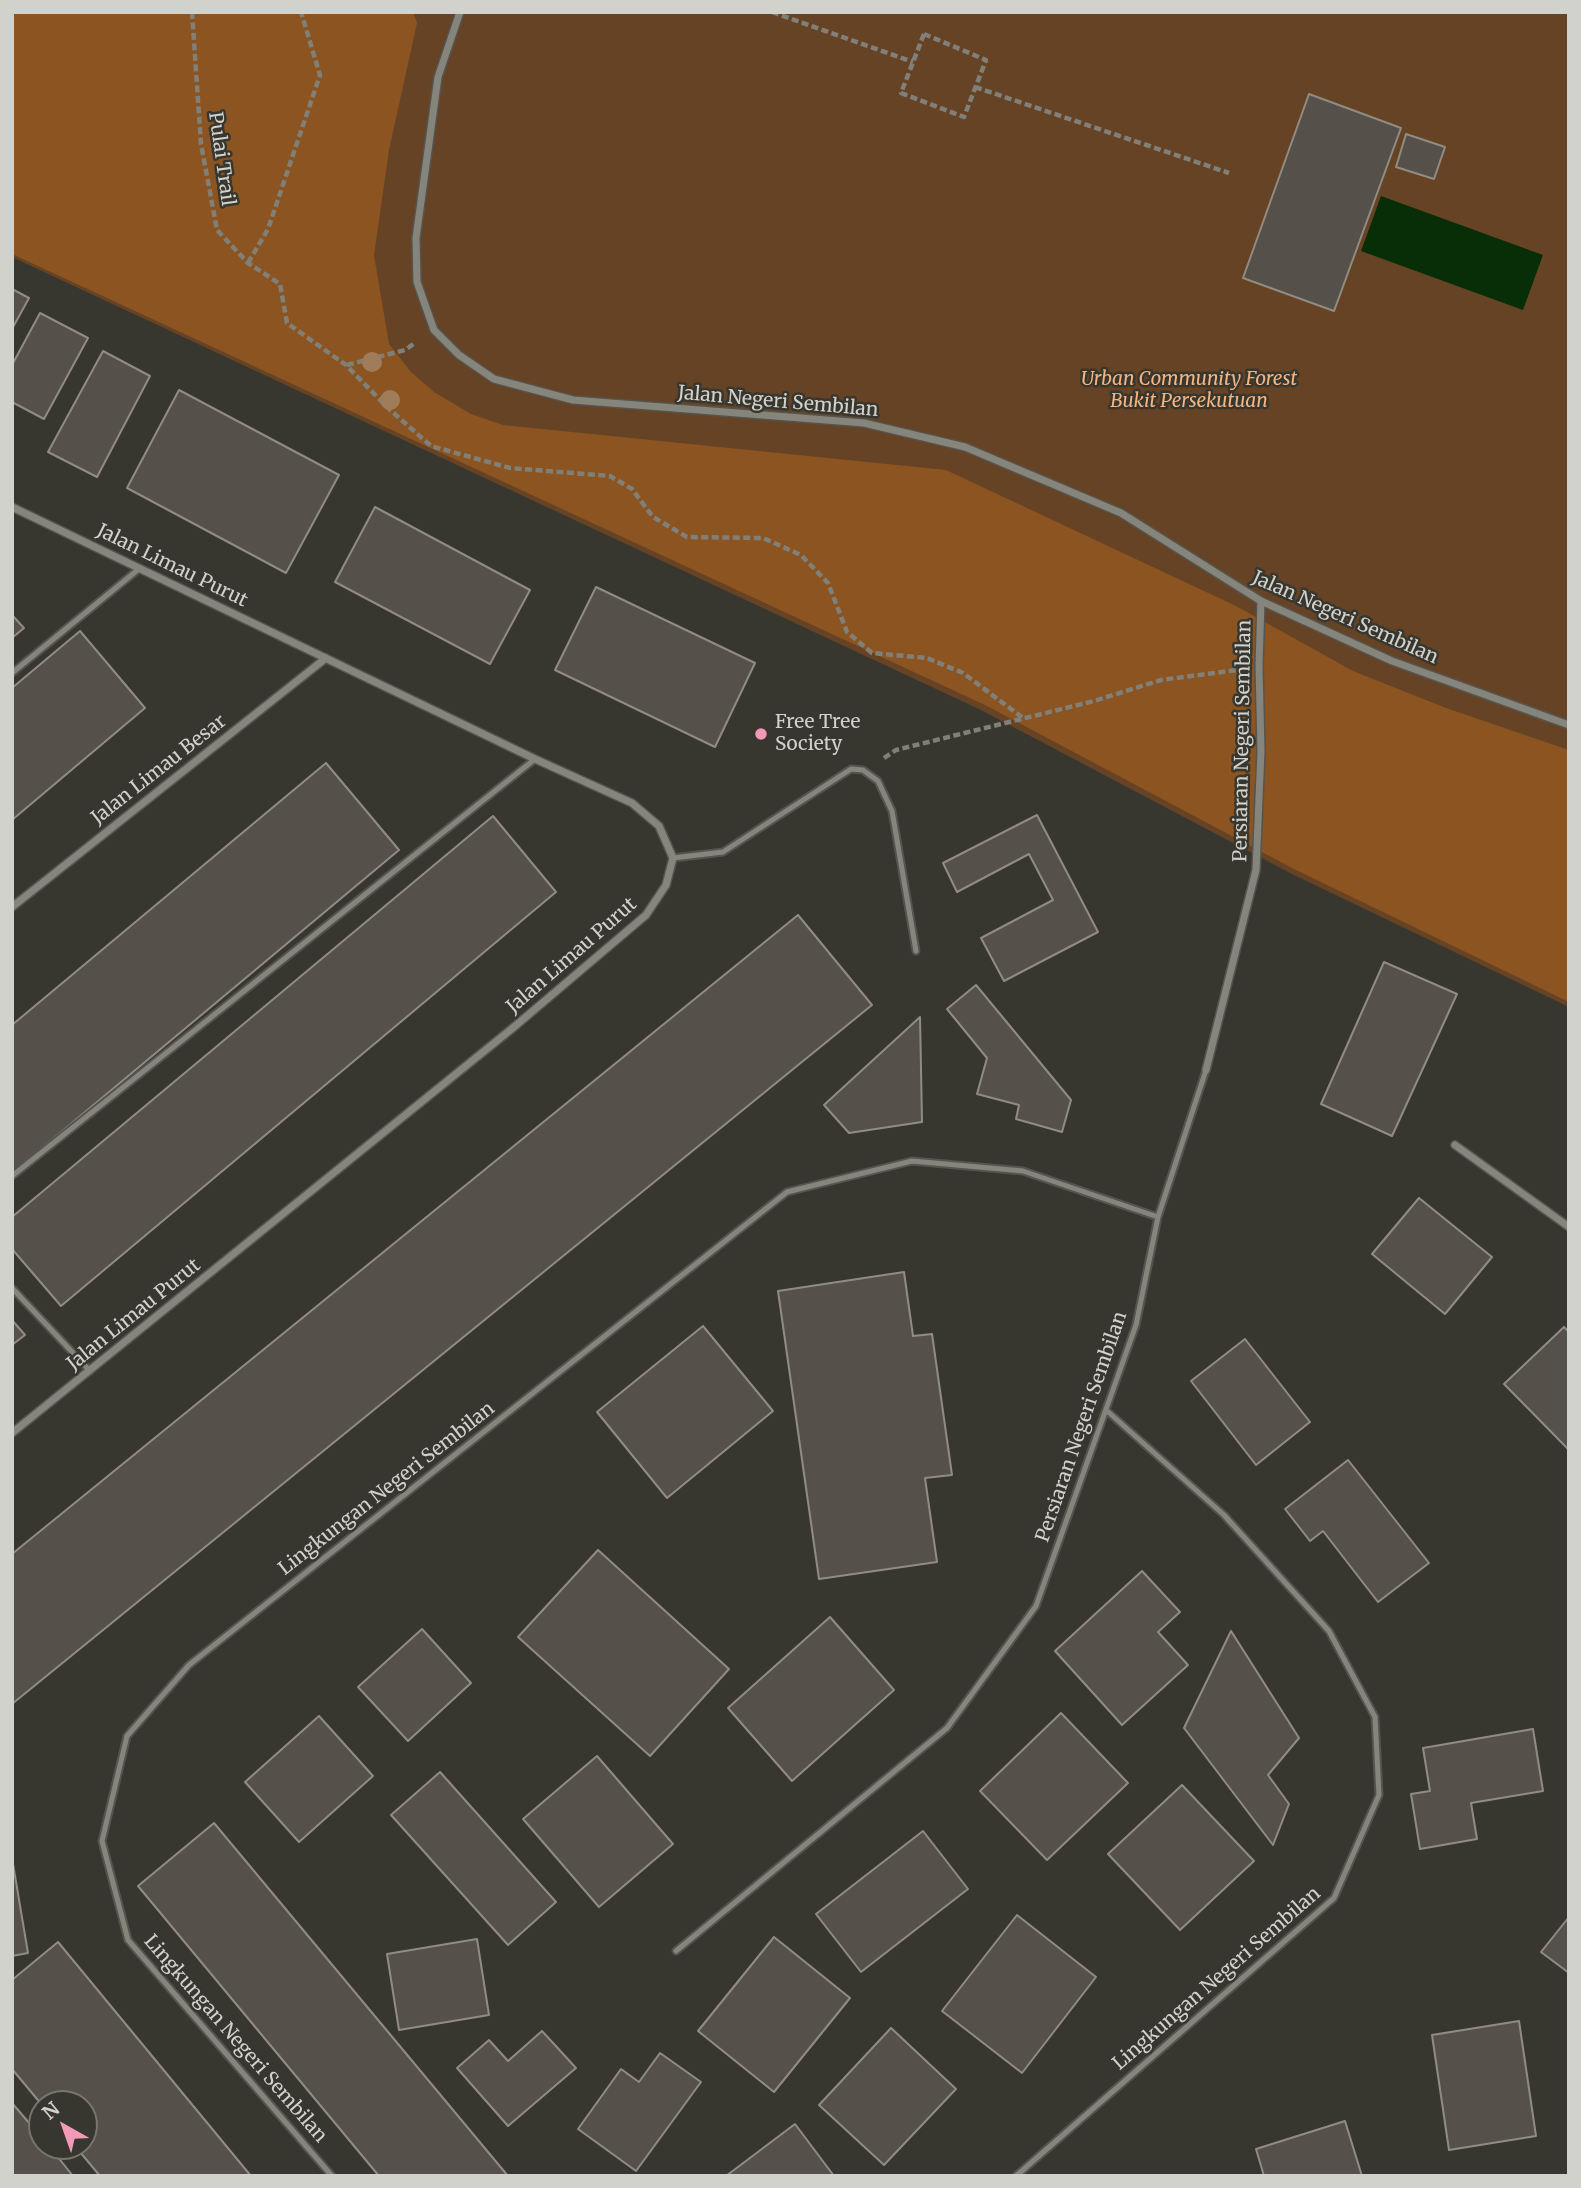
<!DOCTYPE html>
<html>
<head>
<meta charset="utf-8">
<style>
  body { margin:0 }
  #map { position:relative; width:1581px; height:2188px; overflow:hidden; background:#38372f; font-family:Merriweather,serif }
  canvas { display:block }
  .frame { position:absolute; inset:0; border:14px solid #d2d2cd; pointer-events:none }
  .north { position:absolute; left:28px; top:2090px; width:70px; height:70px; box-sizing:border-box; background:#38372f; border:2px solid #76756e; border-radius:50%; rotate:320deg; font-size:19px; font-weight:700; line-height:28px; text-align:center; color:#d2d2cd }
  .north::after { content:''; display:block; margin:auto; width:24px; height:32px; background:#f09ab7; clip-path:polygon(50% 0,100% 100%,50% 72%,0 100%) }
</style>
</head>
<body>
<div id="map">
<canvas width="1581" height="2188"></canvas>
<div class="frame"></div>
<div class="north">N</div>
</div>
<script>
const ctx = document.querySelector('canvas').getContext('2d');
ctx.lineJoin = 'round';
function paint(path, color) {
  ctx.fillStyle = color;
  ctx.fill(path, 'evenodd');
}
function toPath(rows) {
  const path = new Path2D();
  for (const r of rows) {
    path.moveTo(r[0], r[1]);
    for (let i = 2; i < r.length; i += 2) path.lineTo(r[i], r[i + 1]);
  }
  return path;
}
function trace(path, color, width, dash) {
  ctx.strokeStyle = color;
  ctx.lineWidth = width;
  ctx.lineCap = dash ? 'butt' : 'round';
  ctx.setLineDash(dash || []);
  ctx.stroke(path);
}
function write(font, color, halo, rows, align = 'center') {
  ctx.font = font + ' Merriweather,serif';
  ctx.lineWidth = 5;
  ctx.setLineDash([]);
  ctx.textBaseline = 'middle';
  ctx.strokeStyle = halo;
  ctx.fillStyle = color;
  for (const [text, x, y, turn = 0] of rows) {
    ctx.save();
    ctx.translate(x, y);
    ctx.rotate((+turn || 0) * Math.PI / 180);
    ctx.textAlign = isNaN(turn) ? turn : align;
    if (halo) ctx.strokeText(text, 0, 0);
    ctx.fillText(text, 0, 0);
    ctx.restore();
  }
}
const green = toPath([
  [12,12,1569,12,1569,1007,1292,874,981,710,12,257]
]);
const forest = toPath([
  [12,12,413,12,417,23,389,150,374,255,389,344,411,372,434,392,471,414,503,425,946,470,1236,606,1353,671,1446,708,1569,750,1569,1002,1294,869,985,705,12,254]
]);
const water = toPath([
  [1381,196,1543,255,1523,310,1361,251]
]);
const building = toPath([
  [1309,94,1401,128,1334,311,1243,278,1309,94],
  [1406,134,1445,147,1434,179,1396,167,1406,134],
  [12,289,29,298,12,329,12,289],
  [40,313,88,338,44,419,12,402,12,365,40,313],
  [103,351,150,376,97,477,48,452,103,351],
  [179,390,339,475,286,573,127,488,179,390],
  [375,507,530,590,490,664,335,582,375,507],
  [596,587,755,663,715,747,555,670,596,587],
  [12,615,24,628,12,638,12,615],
  [80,631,145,708,12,820,12,688,80,631],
  [326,763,399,850,12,1173,12,1025,326,763],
  [1037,815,1098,932,1004,981,981,938,1053,900,1029,854,957,892,943,863,1037,815],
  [493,816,556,892,61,1306,12,1249,12,1217,493,816],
  [798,915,872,1005,12,1704,12,1554,798,915],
  [1384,962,1457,994,1392,1136,1321,1104,1384,962],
  [976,985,1071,1100,1062,1132,1016,1119,1019,1105,977,1094,987,1058,947,1009,976,985],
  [920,1017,922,1122,849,1133,824,1105,920,1017],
  [1419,1198,1492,1257,1445,1314,1372,1254,1419,1198],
  [904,1272,913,1336,932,1334,952,1475,925,1478,937,1562,819,1579,778,1291,904,1272],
  [12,1320,25,1335,12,1345,12,1320],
  [703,1326,773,1411,667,1498,597,1412,703,1326],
  [1564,1327,1569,1332,1569,1450,1504,1384,1564,1327],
  [1245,1339,1310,1422,1256,1465,1191,1381,1245,1339],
  [1348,1460,1429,1563,1378,1602,1323,1531,1310,1541,1285,1509,1348,1460],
  [598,1550,729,1669,650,1756,518,1637,598,1550],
  [1142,1571,1180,1612,1158,1632,1188,1665,1122,1725,1055,1651,1142,1571],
  [830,1617,894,1690,792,1781,728,1708,830,1617],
  [422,1629,471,1683,408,1741,358,1687,422,1629],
  [1231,1631,1299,1738,1268,1775,1289,1804,1273,1845,1184,1728,1231,1631],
  [1061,1713,1128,1783,1047,1860,980,1791,1061,1713],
  [319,1716,373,1776,299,1842,245,1782,319,1716],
  [1533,1729,1543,1791,1471,1803,1477,1839,1420,1849,1411,1794,1430,1791,1423,1748,1533,1729],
  [597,1756,673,1844,599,1907,523,1819,597,1756],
  [440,1772,556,1902,508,1945,391,1815,440,1772],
  [1182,1785,1254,1861,1180,1930,1108,1854,1182,1785],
  [214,1823,508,2176,379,2176,138,1886,214,1823],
  [923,1831,968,1889,861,1972,816,1914,923,1831],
  [12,1858,28,1953,12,1956,12,1858],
  [1017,1915,1096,1977,1022,2073,942,2011,1017,1915],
  [1569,1917,1569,1973,1541,1952,1569,1917],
  [774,1937,850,1998,774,2092,698,2031,774,1937],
  [477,1939,489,2015,399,2030,387,1954,477,1939],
  [58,1942,251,2176,100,2176,75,2146,84,2146,84,2104,42,2105,12,2069,12,1980,58,1942],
  [1519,2021,1536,2136,1449,2150,1432,2035,1519,2021],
  [891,2028,956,2089,884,2165,819,2105,891,2028],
  [542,2031,576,2068,508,2126,457,2068,489,2040,508,2061,542,2031],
  [660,2053,701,2082,636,2171,578,2129,621,2069,639,2082,660,2053],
  [12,2103,42,2138,42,2146,49,2146,73,2176,12,2176,12,2103],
  [1345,2121,1362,2176,1264,2176,1256,2149,1345,2121],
  [795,2124,834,2176,726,2176,795,2124]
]);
const path = toPath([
  [192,12,201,144,217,230,248,263,280,284,287,323,346,365,389,409,431,446,510,468,610,476,632,489,653,517,687,537,763,538,801,555,828,583,847,632,872,653,927,658,963,673,1023,718],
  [772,12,913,62],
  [924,34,986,60,964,117,901,93,924,34],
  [975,87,1229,173],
  [248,263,268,229,320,75,301,12],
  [347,365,405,350,415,343],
  [884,758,896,750,1094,701,1161,680,1237,670]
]);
const lane = toPath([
  [12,673,140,568],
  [673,858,723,852,851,769,863,770,878,781,892,811,916,951],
  [12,1176,535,759],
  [12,1288,90,1371],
  [676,1951,947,1728,1036,1606,1136,1325,1158,1217,1206,1070],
  [332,2176,128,1940,102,1841,127,1736,189,1665,787,1192,912,1161,1023,1171,1158,1217],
  [1016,2176,1334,1898,1379,1795,1375,1717,1329,1631,1224,1515,1106,1410]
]);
const street = toPath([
  [460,12,438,77,416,238,417,282,434,330,459,355,494,379,573,400,864,423,965,447,1121,513,1261,601,1392,661,1569,725],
  [12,507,535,759,632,803,659,826,673,858,666,885,646,915,514,1027,12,1433],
  [12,907,326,658],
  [1206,1070,1256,870,1261,751,1259,666,1261,601],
  [1455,1145,1569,1227]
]);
const trees = [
  [372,362],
  [390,400]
];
const markers = [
  [761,734,7,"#f09ab7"]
];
const streetNames = [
  ["Pulai Trail",221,159,82],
  ["Jalan Negeri Sembilan",778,402,5],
  ["Jalan Limau Purut",172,566,26],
  ["Jalan Negeri Sembilan",1345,618,24],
  ["Persiaran Negeri Sembilan",1243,741,-89],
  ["Jalan Limau Besar",159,770,-38],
  ["Jalan Limau Purut",572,956,-41],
  ["Jalan Limau Purut",134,1315,-39],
  ["Persiaran Negeri Sembilan",1082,1427,-71],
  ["Lingkungan Negeri Sembilan",387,1489,-38],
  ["Lingkungan Negeri Sembilan",1217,1979,-41],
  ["Lingkungan Negeri Sembilan",235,2039,49]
];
const parkNames = [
  ["Urban Community Forest",1189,380],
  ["Bukit Persekutuan",1189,402]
];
const poiNames = [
  ["Free Tree",775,723],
  ["Society",775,745]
];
paint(green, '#674325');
paint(forest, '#8b5420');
paint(water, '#072e06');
paint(building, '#555049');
trace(building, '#918c83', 2);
trace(lane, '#55544e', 9);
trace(street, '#55544e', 10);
trace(path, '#808079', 4.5, [7, 3.5]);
trace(lane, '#86857c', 5);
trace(street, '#86857c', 7);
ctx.fillStyle = '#a07c5b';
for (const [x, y] of trees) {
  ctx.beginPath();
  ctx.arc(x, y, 10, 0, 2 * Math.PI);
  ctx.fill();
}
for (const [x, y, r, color] of markers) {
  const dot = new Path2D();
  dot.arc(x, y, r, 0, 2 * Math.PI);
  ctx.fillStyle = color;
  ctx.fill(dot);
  trace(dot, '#38372f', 2.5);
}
write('19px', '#d2d2cd', '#38372f', streetNames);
write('italic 19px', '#f6b57f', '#38372f', parkNames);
write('19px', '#d2d2cd', '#38372f', poiNames, 'left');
</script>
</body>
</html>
